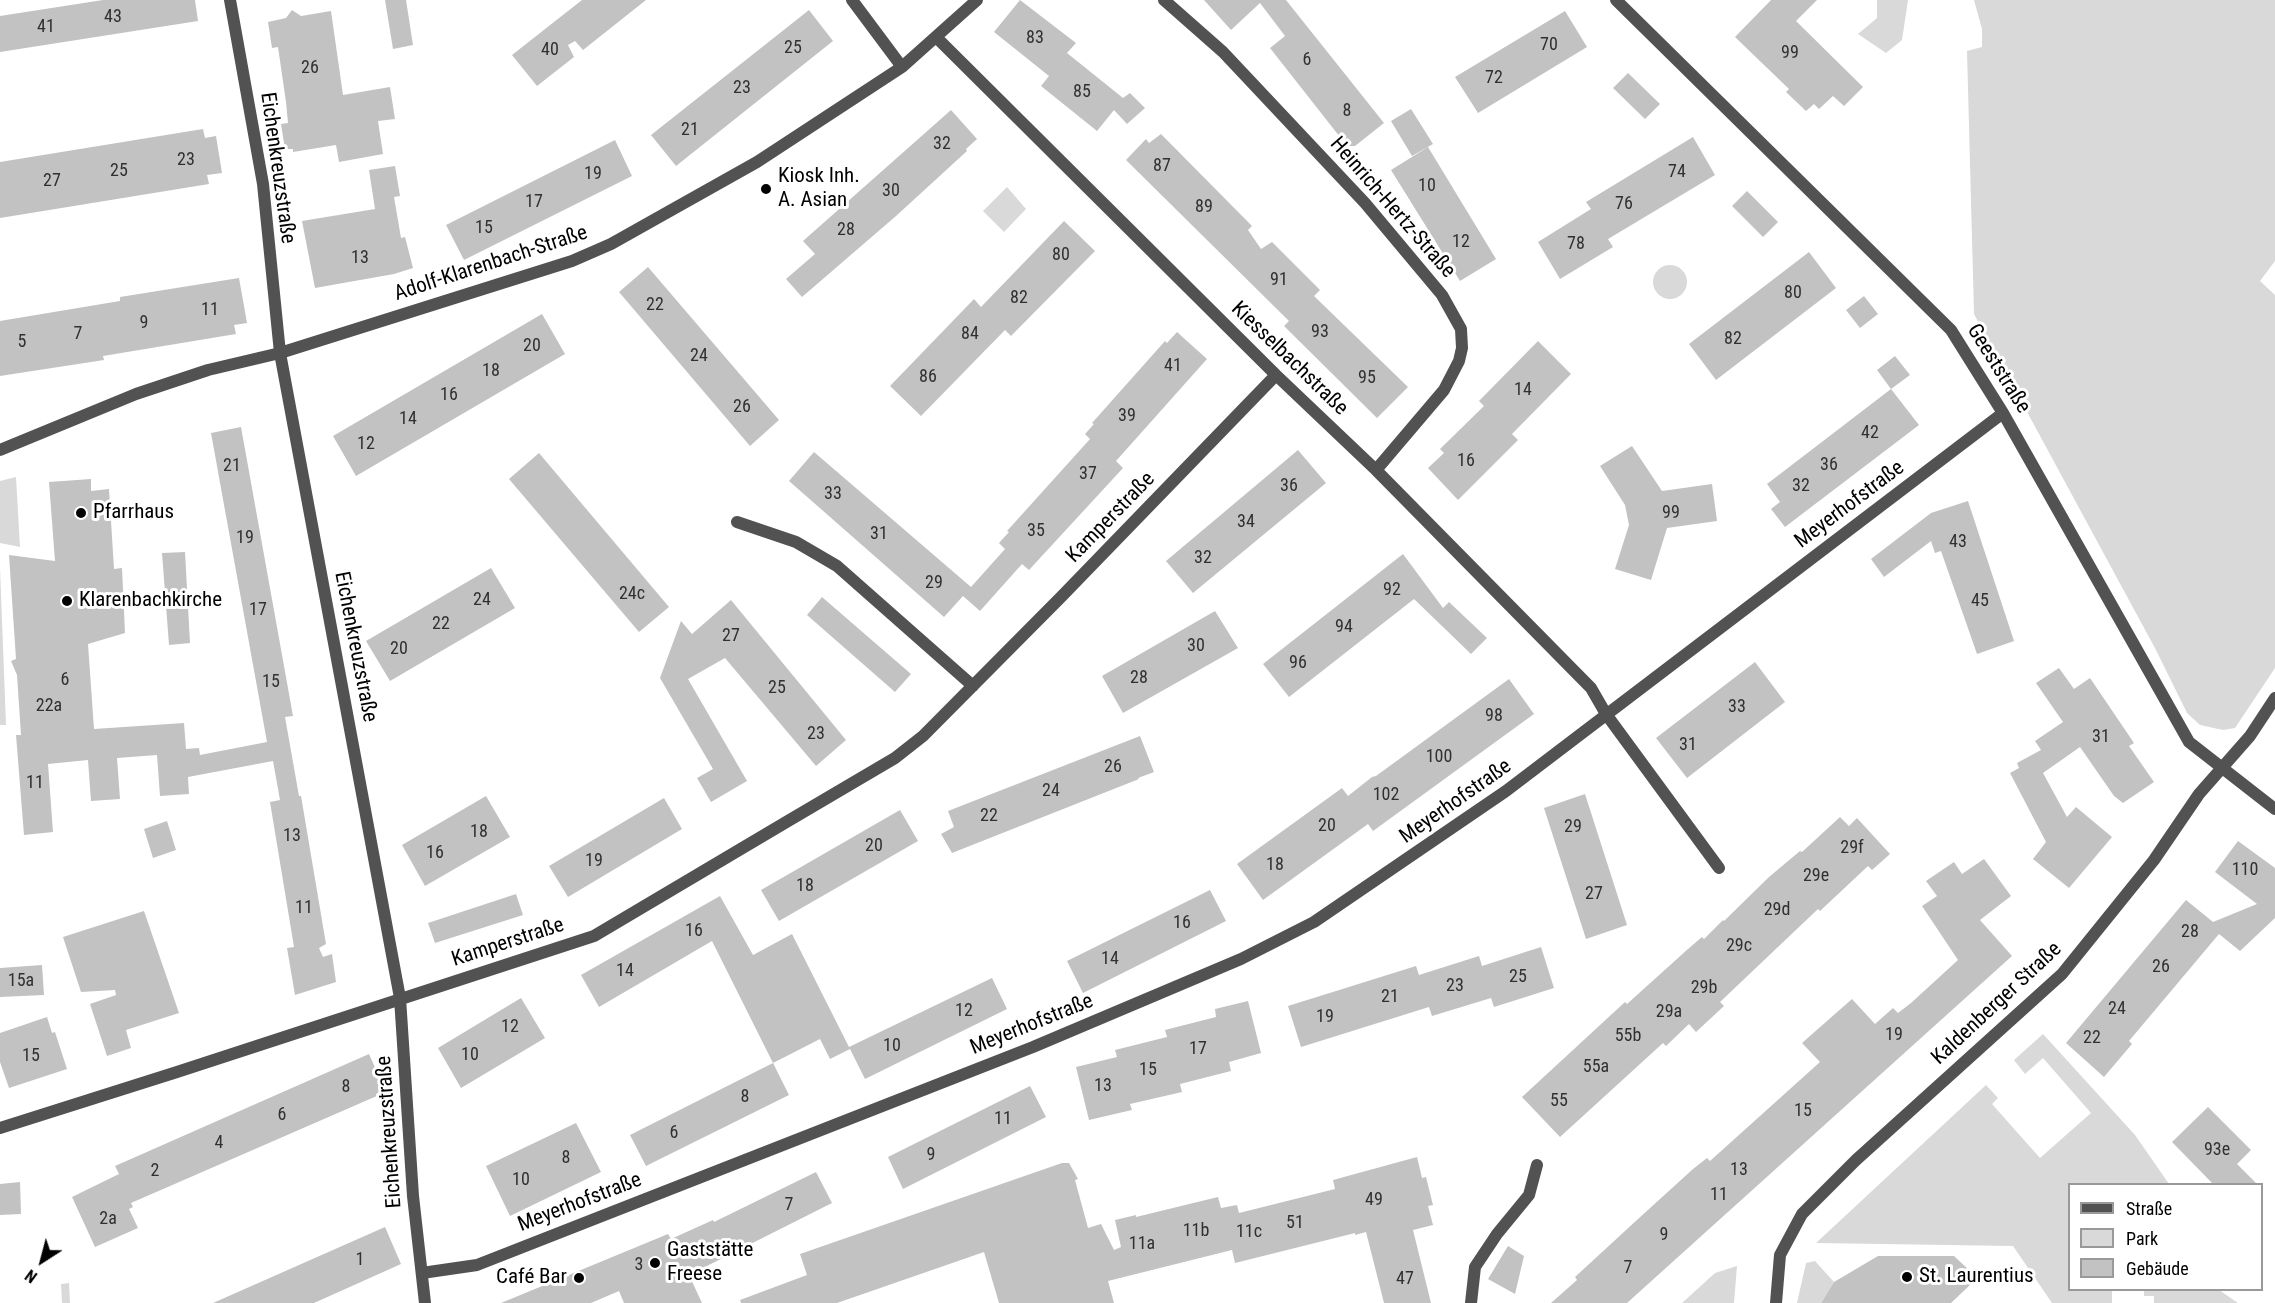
<!DOCTYPE html>
<html>
<head>
<meta charset="utf-8">
<style>
  body { margin:0 }
  #map { position:relative; width:2275px; height:1303px; overflow:hidden; background:#fff; font-family:"Roboto Condensed",sans-serif }
  canvas { display:block }
  .legend { position:absolute; left:2068px; top:1183px; width:195px; height:108px; box-sizing:border-box; background:#fff; border:2px solid #999; margin:0; padding:8px 10px; list-style:none; font-size:18px; color:#000 }
  .legend li { display:flex; align-items:center; gap:12px; height:30px }
  .legend b { width:30px; border:2px solid #999 }
  .north { position:absolute; left:12px; top:1231px; width:60px; height:60px; -webkit-text-stroke:4px #fff; paint-order:stroke; rotate:216deg; font-size:16px; font-weight:700; line-height:24px; text-align:center; color:#000 }
  .north::after { content:''; display:block; margin:auto; width:21px; height:27px; background:#000; clip-path:polygon(50% 0,100% 100%,50% 72%,0 100%) }
</style>
</head>
<body>
<div id="map">
<canvas width="2275" height="1303"></canvas>
<ul class="legend">
<li><b style="height:8px;background:#525252"></b>Straße</li>
<li><b style="height:16px;background:#d9d9d9"></b>Park</li>
<li><b style="height:16px;background:#c2c2c2"></b>Gebäude</li>
</ul>
<div class="north">N</div>
</div>
<script>
const ctx = document.querySelector('canvas').getContext('2d');
ctx.lineJoin = 'round';
function paint(path, color) {
  ctx.fillStyle = color;
  ctx.fill(path, 'evenodd');
}
function toPath(rows) {
  const path = new Path2D();
  for (const r of rows) {
    if (r.length === 3) {
      path.moveTo(r[0] + r[2], r[1]);
      path.arc(r[0], r[1], r[2], 0, 2 * Math.PI);
      continue;
    }
    path.moveTo(r[0], r[1]);
    for (let i = 2; i < r.length; i += 2) path.lineTo(r[i], r[i + 1]);
  }
  return path;
}
function trace(path, color, width, dash) {
  ctx.strokeStyle = color;
  ctx.lineWidth = width;
  ctx.lineCap = dash ? 'butt' : 'round';
  ctx.setLineDash(dash || []);
  ctx.stroke(path);
}
function write(font, color, halo, rows, align = 'center') {
  ctx.font = font + ' "Roboto Condensed",sans-serif';
  ctx.lineWidth = 6;
  ctx.setLineDash([]);
  ctx.textBaseline = 'middle';
  ctx.strokeStyle = halo;
  ctx.fillStyle = color;
  for (const [text, x, y, turn = 0] of rows) {
    ctx.save();
    ctx.translate(x, y);
    ctx.rotate((+turn || 0) * Math.PI / 180);
    ctx.textAlign = isNaN(turn) ? turn : align;
    if (halo) ctx.strokeText(text, 0, 0);
    ctx.fillText(text, 0, 0);
    ctx.restore();
  }
}
const green = toPath([
  [1877,0,1908,0,1902,40,1886,53,1858,34,1877,18],
  [1974,0,2275,0,2275,261,2260,281,2275,295,2275,668,2235,728,2223,730,2200,725,2187,713,2156,650,1974,314,1967,51,1982,47,1982,29],
  [1007,187,1026,209,1004,232,983,211],
  [1670,282,17],
  [16,477,20,547,0,543,0,481],
  [0,568,6,725,0,725],
  [2043,1034,2135,1135,2169,1184,2070,1184,2070,1290,2112,1290,2112,1303,2052,1303,2013,1246,1816,1243,1986,1085,1998,1098,1992,1104,2040,1158,2091,1113,2043,1058,2025,1074,2014,1060],
  [1815,1261,1834,1282,1821,1303,1797,1303,1806,1263],
  [1737,1266,1734,1303,1682,1303,1715,1273],
  [69,1283,70,1303,62,1303,61,1284],
  [2144,1290,2219,1290,2238,1303,2154,1303,2154,1296,2144,1296]
]);
const building = toPath([
  [103,0,195,0,198,21,0,52,0,16],
  [385,0,406,0,413,45,393,49],
  [582,0,646,0,583,50,575,41,568,45,574,57,537,86,512,55],
  [1020,0,1076,43,1067,53,1123,98,1130,93,1145,108,1127,124,1114,110,1097,131,1041,86,1049,76,994,32],
  [1204,0,1286,0,1384,123,1355,146,1347,146,1270,48,1285,36,1260,3,1231,30],
  [1771,0,1817,0,1796,21,1863,87,1844,106,1833,96,1819,109,1814,104,1806,111,1786,92,1789,89,1735,37],
  [292,10,301,16,331,11,343,95,390,87,395,119,378,121,383,154,339,162,336,145,293,152,293,149,285,149,281,124,288,123,286,102,278,47,272,48,268,22,286,18],
  [809,10,833,41,676,166,651,135],
  [1565,11,1587,47,1478,113,1455,77],
  [1628,73,1660,104,1645,119,1613,88],
  [1411,109,1433,144,1412,156,1391,121],
  [951,110,977,139,966,149,967,151,896,216,802,297,786,279,815,254,803,241],
  [203,129,205,138,216,136,222,173,207,175,209,184,0,218,0,162],
  [1161,134,1252,226,1248,230,1261,249,1272,242,1320,290,1314,296,1408,387,1377,418,1284,326,1289,321,1126,160,1146,139,1149,143],
  [1693,137,1715,175,1608,239,1613,247,1560,279,1538,242,1591,209,1586,202],
  [615,140,632,176,464,260,446,225],
  [1428,147,1496,259,1460,281,1391,170],
  [395,166,400,196,394,197,401,238,405,237,413,268,394,274,315,288,302,221,375,209,369,170],
  [1747,191,1778,222,1763,237,1732,206],
  [1064,221,1095,251,1011,336,1005,330,921,416,890,386,974,299,981,307],
  [1809,252,1836,288,1716,380,1689,344],
  [648,267,779,420,750,446,619,292],
  [239,278,247,323,234,325,236,334,103,356,104,360,0,376,0,321,120,301,120,297],
  [1864,296,1878,314,1860,328,1846,310],
  [542,314,565,354,356,476,333,436],
  [1177,332,1207,359,1116,461,1123,468,1029,570,1022,564,980,611,963,596,944,617,789,481,814,452,971,587,1005,549,999,543,1009,532,1007,531,1090,439,1085,434,1094,424,1092,423,1165,341,1167,343],
  [1538,341,1571,374,1512,434,1518,440,1458,500,1428,468,1444,453,1440,449,1484,406,1479,401],
  [1895,356,1910,375,1891,389,1877,370],
  [1891,389,1919,425,1785,527,1771,509,1780,502,1767,484],
  [241,427,293,716,285,717,299,796,301,796,326,944,319,948,323,957,332,954,336,982,295,995,287,948,294,947,270,802,280,800,273,761,188,777,189,794,160,796,157,755,117,758,120,799,91,801,88,760,48,764,53,832,24,835,16,735,21,735,17,675,11,661,16,659,9,555,55,561,49,482,91,479,91,491,109,489,114,569,122,568,125,633,88,644,94,729,184,723,186,749,199,748,200,755,267,742,211,433],
  [1632,446,1662,491,1712,484,1717,521,1667,528,1651,580,1615,569,1629,525,1625,505,1600,466],
  [1298,450,1326,483,1193,593,1166,561],
  [539,453,669,607,639,632,509,479],
  [1968,501,2014,641,1977,654,1941,551,1935,553,1931,541,1884,577,1871,559,1931,513],
  [185,552,190,643,169,645,162,553],
  [1403,554,1443,608,1449,602,1487,638,1471,654,1414,599,1289,697,1263,664],
  [491,568,515,608,390,681,366,641],
  [822,597,911,674,895,692,807,615],
  [731,600,846,740,816,766,725,658,688,679,747,781,711,802,697,778,713,769,660,678,681,621,692,634],
  [1215,611,1238,648,1123,713,1102,676],
  [1755,662,1785,702,1687,778,1656,738],
  [2059,668,2074,689,2090,678,2134,743,2129,746,2154,782,2123,803,2114,796,2080,747,2043,773,2067,817,2076,807,2112,837,2069,888,2033,859,2046,842,2010,773,2019,768,2017,763,2041,750,2035,741,2063,722,2036,683],
  [1509,679,1534,714,1373,831,1368,824,1263,900,1237,864,1342,788,1348,796,1372,777,1376,776],
  [1140,736,1154,772,1138,778,1139,779,952,853,941,834,954,827,948,811],
  [1585,794,1627,925,1586,939,1544,808],
  [486,796,510,837,425,886,402,845],
  [664,798,682,829,568,897,549,866],
  [900,810,918,841,779,921,761,890],
  [1840,817,1849,826,1857,818,1890,854,1872,870,1868,866,1820,911,1818,909,1720,1002,1724,1006,1696,1032,1689,1024,1666,1046,1663,1043,1560,1137,1522,1097,1625,1002,1627,1004,1688,949,1702,937,1704,939,1723,920,1724,921,1769,877,1800,851,1802,852],
  [167,821,176,850,153,858,144,829],
  [2238,841,2275,868,2275,918,2240,951,2219,934,2129,1041,2132,1044,2104,1077,2066,1043,2186,900,2213,922,2257,904,2215,872],
  [1984,859,2011,896,1980,920,2012,956,1627,1303,1551,1303,1577,1280,1575,1277,1638,1219,1693,1169,1707,1158,1710,1161,1820,1062,1802,1043,1852,999,1875,1024,1893,1008,1898,1013,1911,1003,1958,960,1922,906,1937,896,1926,881,1954,862,1962,874],
  [1210,890,1226,921,1083,993,1067,961],
  [516,894,523,915,435,943,428,923],
  [720,896,753,955,792,934,849,1047,992,978,1007,1009,865,1079,850,1049,830,1059,820,1039,773,1063,712,941,599,1007,581,975],
  [144,911,179,1013,126,1030,131,1048,107,1056,90,1004,116,995,115,990,81,992,63,937],
  [1541,947,1554,988,1494,1007,1491,998,1432,1016,1429,1007,1301,1047,1288,1006,1416,966,1419,975,1479,956,1482,966],
  [42,965,44,995,0,997,0,968],
  [521,998,545,1038,461,1088,438,1048],
  [1248,1001,1261,1053,1229,1062,1231,1071,1180,1084,1182,1092,1130,1104,1132,1110,1089,1120,1076,1067,1117,1057,1115,1050,1167,1037,1165,1030,1216,1017,1215,1009],
  [47,1017,52,1033,55,1032,67,1069,9,1088,0,1062,0,1033],
  [369,1054,386,1092,131,1203,133,1207,129,1209,138,1228,95,1247,72,1197,119,1174,115,1166],
  [773,1063,789,1095,646,1166,630,1135],
  [1030,1086,1046,1117,903,1189,888,1157],
  [2208,1107,2251,1150,2237,1164,2258,1185,2214,1185,2172,1142],
  [576,1123,601,1172,510,1216,486,1166],
  [1417,1157,1422,1178,1426,1177,1433,1205,1428,1206,1433,1225,1413,1230,1431,1303,1384,1303,1366,1232,1355,1235,1355,1233,1235,1263,1232,1250,1108,1281,1114,1303,999,1303,984,1252,837,1303,741,1303,740,1300,807,1275,800,1254,1062,1163,1069,1163,1078,1179,1075,1180,1088,1228,1101,1224,1114,1250,1121,1247,1115,1220,1136,1215,1136,1217,1218,1197,1221,1208,1237,1205,1239,1213,1335,1189,1333,1180],
  [816,1172,832,1203,689,1275,702,1303,624,1303,619,1291,591,1303,501,1303,668,1234,671,1239,713,1220,714,1222],
  [20,1182,21,1214,0,1215,0,1184],
  [385,1227,401,1264,314,1303,213,1303],
  [1508,1246,1524,1256,1515,1294,1488,1279],
  [1878,1256,1954,1256,1971,1272,1971,1284,1951,1303,1821,1303,1834,1282]
]);
const street = toPath([
  [230,0,263,184,280,353,400,998,413,1196,425,1303],
  [852,0,902,67],
  [1164,0,1223,52,1365,203,1442,295,1461,329,1462,348,1459,361,1444,390,1376,470],
  [1616,0,1951,330,2003,413,2189,742,2275,809],
  [937,38,1276,375,1376,470,1591,688,1606,714,1719,868],
  [0,450,136,394,208,370,280,353,572,261,611,244,757,162,902,67,977,0],
  [737,522,796,542,837,566,973,686],
  [0,1128,177,1072,594,936,788,821,895,758,923,736,1062,596,1276,375],
  [422,1273,477,1265,1033,1047,1241,959,1314,922,1506,791,2003,413],
  [1471,1303,1475,1267,1497,1234,1529,1195,1537,1165],
  [1776,1303,1780,1255,1802,1214,1856,1160,2062,974,2154,860,2199,794,2250,736,2275,698]
]);
const markers = [
  [766,189,6,"#000"],
  [81,513,6,"#000"],
  [67,601,6,"#000"],
  [655,1263,6,"#000"],
  [1907,1277,6,"#000"],
  [579,1278,6,"#000"]
];
const numberNames = [
  ["43",113,17],
  ["41",46,27],
  ["83",1035,38],
  ["70",1549,45],
  ["25",793,48],
  ["40",550,50],
  ["99",1790,53],
  ["6",1307,60],
  ["26",310,68],
  ["72",1494,78],
  ["23",742,88],
  ["85",1082,92],
  ["8",1347,111],
  ["21",690,130],
  ["32",942,144],
  ["23",186,160],
  ["87",1162,166],
  ["25",119,171],
  ["74",1677,172],
  ["19",593,174],
  ["27",52,181],
  ["10",1427,186],
  ["30",891,191],
  ["17",534,202],
  ["76",1624,204],
  ["89",1204,207],
  ["15",484,228],
  ["28",846,230],
  ["12",1461,242],
  ["78",1576,244],
  ["80",1061,255],
  ["13",360,258],
  ["91",1279,280],
  ["80",1793,293],
  ["82",1019,298],
  ["22",655,305],
  ["11",210,310],
  ["9",144,323],
  ["93",1320,332],
  ["7",78,334],
  ["84",970,334],
  ["82",1733,339],
  ["5",22,342],
  ["20",532,346],
  ["24",699,356],
  ["41",1173,366],
  ["18",491,371],
  ["86",928,377],
  ["95",1367,378],
  ["14",1523,390],
  ["16",449,395],
  ["26",742,407],
  ["39",1127,416],
  ["14",408,419],
  ["42",1870,433],
  ["12",366,444],
  ["16",1466,461],
  ["36",1829,465],
  ["21",232,466],
  ["37",1088,474],
  ["36",1289,486],
  ["32",1801,486],
  ["33",833,494],
  ["99",1671,513],
  ["34",1246,522],
  ["35",1036,531],
  ["31",879,534],
  ["19",245,538],
  ["43",1958,542],
  ["32",1203,558],
  ["29",934,583],
  ["92",1392,590],
  ["24c",632,594],
  ["24",482,600],
  ["45",1980,601],
  ["17",258,610],
  ["22",441,624],
  ["94",1344,627],
  ["27",731,636],
  ["30",1196,646],
  ["20",399,649],
  ["96",1298,663],
  ["28",1139,678],
  ["6",65,680],
  ["15",271,682],
  ["25",777,688],
  ["22a",49,706],
  ["33",1737,707],
  ["98",1494,716],
  ["23",816,734],
  ["31",2101,737],
  ["31",1688,745],
  ["100",1439,757],
  ["26",1113,767],
  ["11",35,783],
  ["24",1051,791],
  ["102",1386,795],
  ["22",989,816],
  ["20",1327,826],
  ["29",1573,827],
  ["18",479,832],
  ["13",292,836],
  ["20",874,846],
  ["29f",1852,848],
  ["16",435,853],
  ["19",594,861],
  ["18",1275,865],
  ["110",2245,870],
  ["29e",1816,876],
  ["18",805,886],
  ["27",1594,894],
  ["11",304,908],
  ["29d",1777,910],
  ["16",1182,923],
  ["16",694,931],
  ["28",2190,932],
  ["29c",1739,946],
  ["14",1110,959],
  ["26",2161,967],
  ["14",625,971],
  ["25",1518,977],
  ["15a",21,981],
  ["23",1455,986],
  ["29b",1704,988],
  ["21",1390,997],
  ["24",2117,1009],
  ["12",964,1011],
  ["29a",1669,1012],
  ["19",1325,1017],
  ["12",510,1027],
  ["19",1894,1035],
  ["55b",1628,1036],
  ["22",2092,1038],
  ["10",892,1046],
  ["17",1198,1049],
  ["10",470,1055],
  ["15",31,1056],
  ["55a",1596,1067],
  ["15",1148,1070],
  ["13",1103,1086],
  ["8",346,1087],
  ["8",745,1097],
  ["55",1559,1101],
  ["15",1803,1111],
  ["6",282,1115],
  ["11",1003,1119],
  ["6",674,1133],
  ["4",219,1143],
  ["93e",2217,1150],
  ["9",931,1155],
  ["8",566,1158],
  ["13",1739,1170],
  ["2",155,1171],
  ["10",521,1180],
  ["11",1719,1195],
  ["49",1374,1200],
  ["7",789,1205],
  ["2a",108,1219],
  ["51",1295,1223],
  ["11b",1196,1231],
  ["11c",1249,1232],
  ["9",1664,1235],
  ["11a",1142,1244],
  ["1",360,1260],
  ["3",639,1265],
  ["7",1628,1268],
  ["47",1405,1279]
];
const streetNames = [
  ["Eichenkreuzstraße",277,168,82],
  ["Heinrich-Hertz-Straße",1392,208,49],
  ["Adolf-Klarenbach-Straße",491,264,-18],
  ["Kiesselbachstraße",1289,359,44],
  ["Geeststraße",1998,369,58],
  ["Meyerhofstraße",1850,505,-37],
  ["Kamperstraße",1111,518,-46],
  ["Eichenkreuzstraße",355,647,79],
  ["Meyerhofstraße",1456,802,-35],
  ["Kamperstraße",508,943,-18],
  ["Kaldenberger Straße",1997,1004,-43],
  ["Meyerhofstraße",1032,1025,-22],
  ["Eichenkreuzstraße",390,1132,-94],
  ["Meyerhofstraße",580,1203,-21]
];
const poiNames = [
  ["Kiosk Inh.",778,177],
  ["A. Asian",778,201],
  ["Pfarrhaus",93,513],
  ["Klarenbachkirche",79,601],
  ["Gaststätte",667,1251],
  ["Freese",667,1275],
  ["St. Laurentius",1919,1277],
  ["Café Bar",567,1278,"right"]
];
paint(green, '#d9d9d9');
paint(building, '#c2c2c2');
trace(street, '#525252', 12);
for (const [x, y, r, color] of markers) {
  const dot = new Path2D();
  dot.arc(x, y, r, 0, 2 * Math.PI);
  ctx.fillStyle = color;
  ctx.fill(dot);
  trace(dot, '#fff', 2);
}
write('18px', '#303030', null, numberNames);
write('21px', '#000', '#fff', streetNames);
write('21px', '#000', '#fff', poiNames, 'left');
</script>
</body>
</html>
